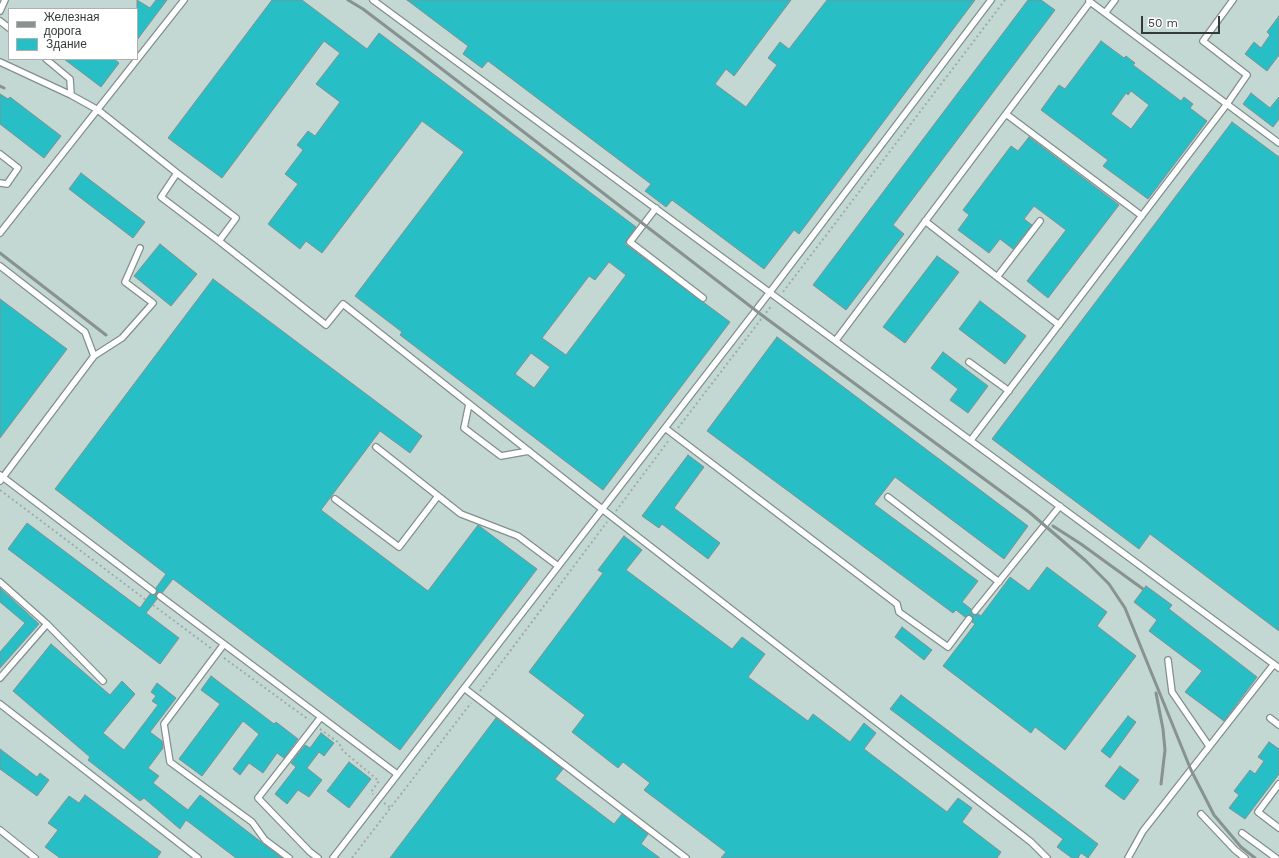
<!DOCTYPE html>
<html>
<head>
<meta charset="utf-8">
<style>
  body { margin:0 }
  #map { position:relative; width:1279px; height:858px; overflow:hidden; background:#d7e5e1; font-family:"Work Sans",sans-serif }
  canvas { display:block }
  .legend { position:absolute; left:8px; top:8px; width:130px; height:52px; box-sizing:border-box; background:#fff; border:1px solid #aeb0af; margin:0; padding:5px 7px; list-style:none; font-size:12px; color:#343a38 }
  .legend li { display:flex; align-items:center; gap:8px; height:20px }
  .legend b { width:20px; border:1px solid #aeb0af }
  .scale { position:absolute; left:1141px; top:16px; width:79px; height:18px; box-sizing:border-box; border:2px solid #343a38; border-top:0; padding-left:5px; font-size:12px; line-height:14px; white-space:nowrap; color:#343a38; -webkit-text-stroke:3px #fff; paint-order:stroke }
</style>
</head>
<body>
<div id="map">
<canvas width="1279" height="858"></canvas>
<ul class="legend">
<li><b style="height:5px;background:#88928f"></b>Железная дорога</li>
<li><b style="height:11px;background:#28bec6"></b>Здание</li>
</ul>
<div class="scale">50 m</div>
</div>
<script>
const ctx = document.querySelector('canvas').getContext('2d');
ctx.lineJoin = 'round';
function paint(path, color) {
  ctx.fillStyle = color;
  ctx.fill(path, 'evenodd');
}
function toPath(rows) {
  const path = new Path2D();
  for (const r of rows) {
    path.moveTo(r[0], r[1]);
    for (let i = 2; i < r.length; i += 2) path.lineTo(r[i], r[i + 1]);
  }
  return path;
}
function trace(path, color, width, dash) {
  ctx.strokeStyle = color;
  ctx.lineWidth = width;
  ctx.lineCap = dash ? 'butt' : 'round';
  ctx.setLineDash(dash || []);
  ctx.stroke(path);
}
const built = toPath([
  [0,0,1279,0,1279,858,0,858],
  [9,9,137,9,137,59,9,59]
]);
const building = toPath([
  [137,0,150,8,156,0,167,0,137,40,137,0],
  [272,0,302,0,367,49,379,33,636,227,627,239,625,244,730,322,603,490,400,335,402,332,355,296,464,152,422,121,322,253,306,241,300,249,268,224,298,184,285,174,303,150,297,145,308,131,315,136,340,102,316,84,340,53,324,41,222,178,168,138,272,0],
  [609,262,626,275,566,355,542,338,589,276,595,280,609,262],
  [531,353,550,367,534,388,515,374,531,353],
  [407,0,791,0,734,76,726,69,715,84,746,107,777,65,768,58,780,42,789,49,827,0,975,0,799,234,794,230,764,269,672,200,666,207,645,191,651,184,488,61,482,68,463,54,468,46,407,0],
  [1028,0,1041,0,1055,10,893,225,904,234,846,310,813,285,1028,0],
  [1279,16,1279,55,1267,71,1245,54,1254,42,1261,48,1270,35,1267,32,1279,16],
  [1101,41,1124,58,1126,56,1135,63,1133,65,1181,101,1184,97,1193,104,1190,108,1207,121,1148,199,1103,166,1108,160,1041,110,1059,85,1065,89,1101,41],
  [1131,91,1149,105,1131,129,1111,114,1126,93,1128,95,1131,91],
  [64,59,114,59,119,63,101,87,64,59],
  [1251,93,1270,108,1279,97,1279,119,1273,127,1243,104,1251,93],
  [0,94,8,99,10,97,61,136,44,158,0,124,0,94],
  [1232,122,1279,157,1279,631,1150,534,1139,549,992,439,1232,122],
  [1029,137,1119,205,1048,298,1027,281,1066,230,1034,206,1024,219,1032,225,1013,249,1000,239,989,253,958,230,969,215,963,210,1011,146,1018,151,1029,137],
  [81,173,145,222,133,238,69,189,81,173],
  [160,244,197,274,171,306,134,276,160,244],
  [937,256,959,272,905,343,883,327,937,256],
  [213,279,422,436,410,453,380,431,321,510,428,591,478,525,537,569,400,750,173,579,162,593,159,592,156,594,156,597,157,599,146,613,179,638,160,664,8,549,27,523,140,608,150,594,153,595,156,594,157,591,156,588,166,574,55,489,213,279],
  [0,299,67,349,0,438,0,299],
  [980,301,1026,336,1005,364,959,329,980,301],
  [777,337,1028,526,1004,559,895,477,874,504,978,581,962,602,971,609,972,614,975,615,978,614,981,616,1010,577,1029,591,1047,567,1107,612,1097,626,1136,656,1065,750,1035,727,1031,733,943,666,975,624,972,622,973,619,972,616,969,615,965,617,956,610,953,613,707,431,777,337],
  [943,352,988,386,968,413,950,400,958,389,931,368,943,352],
  [688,455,704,467,674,508,720,543,708,559,662,524,659,528,642,516,688,455],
  [624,536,642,550,626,570,732,649,742,637,765,654,748,677,808,721,813,714,850,742,864,723,876,733,864,749,947,812,958,798,972,808,962,822,1001,852,997,858,721,858,726,852,644,790,650,783,623,762,618,768,572,732,585,715,529,672,603,573,598,570,624,536],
  [1146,586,1172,605,1169,609,1257,677,1224,721,1185,692,1202,671,1149,631,1157,620,1134,602,1146,586],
  [0,588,39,624,0,668,0,652,25,623,0,602,0,588],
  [902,627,932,650,924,660,895,637,902,627],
  [51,644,110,695,122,681,135,694,103,733,124,750,158,705,152,701,156,696,151,692,157,683,176,698,150,732,162,741,163,748,148,768,159,776,153,783,188,810,200,795,282,858,236,858,186,820,180,829,144,798,140,801,88,760,90,757,13,691,51,644],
  [211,676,274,724,276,722,298,739,284,758,277,753,263,773,249,763,240,775,233,769,259,734,243,721,202,776,179,759,220,704,201,690,211,676],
  [901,695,1098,844,1088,858,1081,853,1078,858,1072,858,1057,847,1063,839,890,709,901,695],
  [1128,716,1136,722,1110,758,1101,751,1128,716],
  [496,718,563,769,555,779,614,824,622,814,648,834,641,844,660,858,390,858,496,718],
  [321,733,334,743,324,756,319,752,307,768,322,780,309,797,298,790,287,804,275,794,296,767,291,763,305,745,310,748,321,733],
  [1269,742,1279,749,1279,774,1245,819,1229,808,1239,795,1234,791,1250,770,1255,774,1264,761,1258,757,1269,742],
  [0,749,37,777,40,773,49,780,37,796,0,769,0,749],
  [349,762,371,779,349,808,327,791,349,762],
  [1120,766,1139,780,1124,800,1105,786,1120,766],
  [85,795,161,852,157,858,60,858,45,847,58,830,48,823,69,796,79,803,85,795]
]);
const path = toPath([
  [783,292,1005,0],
  [678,428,772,305],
  [0,490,146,600],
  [616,511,669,440],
  [153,605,212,649],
  [224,658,309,720],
  [480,691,607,522],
  [320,729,339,743,343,751,379,781,371,792,373,794],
  [384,803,391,808],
  [352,858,471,703]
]);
const service = toPath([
  [373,0,1279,668],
  [1089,1,1279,143],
  [0,11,5,0],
  [1105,13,1115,0],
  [0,21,9,28],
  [46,59,70,79,71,95],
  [0,62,71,95,98,110,177,173,236,218,219,241,326,325,343,304,602,509,1031,842,1047,858],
  [1006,114,1142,216],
  [0,154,18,168,7,184,0,183],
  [177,173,161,197,219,241],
  [656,208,630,242,703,298],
  [925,221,1059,325],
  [0,233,184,0],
  [0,266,85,332,94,356,0,481],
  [997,277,1040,221],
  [836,340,1090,2],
  [94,356,122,338,153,303,125,282,140,248],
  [969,362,1009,391],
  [469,404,464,428,501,456,529,451],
  [665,428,897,604,899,612,948,647,969,619],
  [971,440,1227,104,1247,75,1203,41,1233,0],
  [376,447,461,514,518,536,558,566],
  [0,475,153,591],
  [888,497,999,582],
  [335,499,399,547,438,496],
  [0,582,47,624,103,681],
  [160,596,397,774],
  [975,611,1060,506],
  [224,644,164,724,170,762,252,822,265,840,289,858],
  [1168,660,1172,692,1209,746],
  [0,678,47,624],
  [464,688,686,858],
  [0,704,198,858],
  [1270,718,1279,725],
  [1279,784,1258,812,1279,828],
  [1201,814,1235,850,1245,858],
  [0,830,35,858],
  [1242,833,1276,858],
  [318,858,310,852,258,798,321,717],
  [333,858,770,292,991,0],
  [1128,858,1143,831,1274,664]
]);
const rail = toPath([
  [348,0,363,9,421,53,763,316,1029,512,1086,561,1109,584,1125,608,1191,770,1214,815,1241,847,1255,858],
  [0,86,4,88],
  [0,253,106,335],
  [1053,526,1081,544,1143,589],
  [1156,693,1163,729,1165,750,1161,784]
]);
paint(built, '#c3d8d3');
paint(building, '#28bec6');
trace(building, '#839091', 1);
trace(service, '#828f8c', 8);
trace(path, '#a0aba8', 2, [2, 3]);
trace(service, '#fff', 5.5);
trace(rail, '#88928f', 3);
</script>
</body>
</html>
